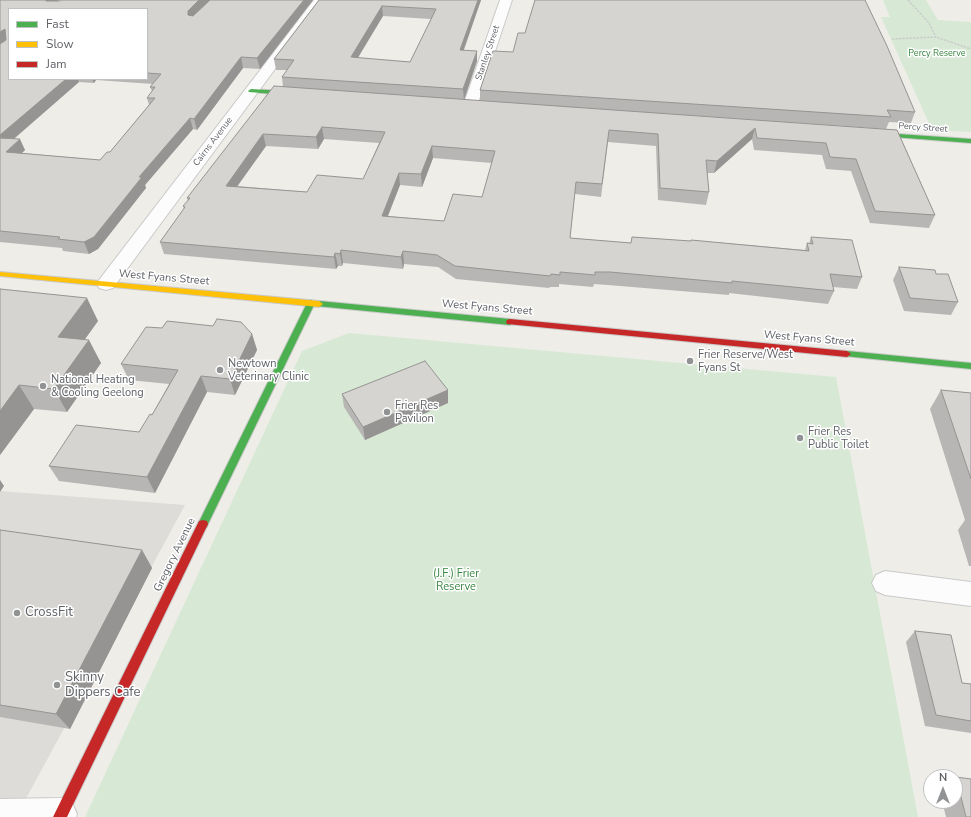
<!DOCTYPE html>
<html>
<head>
<meta charset="utf-8">
<style>
  body { margin:0 }
  #map { position:relative; width:971px; height:817px; overflow:hidden; background:#eeede8; font-family:"Nunito Sans",sans-serif }
  canvas { display:block }
  .legend { position:absolute; left:8px; top:8px; width:140px; height:72px; box-sizing:border-box; background:#fff; border:1px solid #bfc0c2; margin:0; padding:5px 7px; list-style:none; font-size:12px; color:#5e6166 }
  .legend li { display:flex; align-items:center; gap:8px; height:20px }
  .legend b { width:20px; border:1px solid #bfc0c2 }
  .north { position:absolute; left:923px; top:769px; width:40px; height:40px; box-sizing:border-box; background:#fff; border:1px solid #bfc0c2; border-radius:50%; rotate:0deg; font-size:11px; font-weight:700; line-height:16px; text-align:center; color:#5e6166 }
  .north::after { content:''; display:block; margin:auto; width:14px; height:18px; background:#909294; clip-path:polygon(50% 0,100% 100%,50% 72%,0 100%) }
</style>
</head>
<body>
<div id="map">
<canvas width="971" height="817"></canvas>
<ul class="legend">
<li><b style="height:5px;background:#4caf50"></b>Fast</li>
<li><b style="height:5px;background:#ffc107"></b>Slow</li>
<li><b style="height:5px;background:#c62828"></b>Jam</li>
</ul>
<div class="north">N</div>
</div>
<script>
const ctx = document.querySelector('canvas').getContext('2d');
ctx.lineJoin = 'round';
function paint(path, color) {
  ctx.fillStyle = color;
  ctx.fill(path, 'evenodd');
}
function toPath(rows) {
  const path = new Path2D();
  for (const r of rows) {
    path.moveTo(r[0], r[1]);
    for (let i = 2; i < r.length; i += 2) path.lineTo(r[i], r[i + 1]);
  }
  return path;
}
function trace(path, color, width, dash) {
  ctx.strokeStyle = color;
  ctx.lineWidth = width;
  ctx.lineCap = dash ? 'butt' : 'round';
  ctx.setLineDash(dash || []);
  ctx.stroke(path);
}
function write(font, color, halo, rows, align = 'center') {
  ctx.font = font + ' "Nunito Sans",sans-serif';
  ctx.lineWidth = 3;
  ctx.setLineDash([]);
  ctx.textBaseline = 'middle';
  ctx.strokeStyle = halo;
  ctx.fillStyle = color;
  for (const [text, x, y, turn = 0] of rows) {
    ctx.save();
    ctx.translate(x, y);
    ctx.rotate((+turn || 0) * Math.PI / 180);
    ctx.textAlign = isNaN(turn) ? turn : align;
    if (halo) ctx.strokeText(text, 0, 0);
    ctx.fillText(text, 0, 0);
    ctx.restore();
  }
}
const industrial = toPath([
  [0,491,185,505,16,817,0,817]
]);
const green = toPath([
  [883,0,926,0,938,20,971,22,971,132,932,130,881,17,890,17],
  [349,333,836,377,918,817,85,817,302,351]
]);
const path = toPath([
  [908,0,929,23,936,37],
  [892,39,936,37,971,49]
]);
const street = toPath([
  [314,0,326,0,113,288,106,290,99,288,97,284,99,280,314,0],
  [500,0,512,0,477,106,475,109,465,109,463,106,500,0],
  [885,571,971,582,971,606,885,595,876,591,872,583,876,575,885,571],
  [61,798,72,803,77,814,76,817,0,817,0,799,61,798]
]);
const fast = toPath([
  [251,89,300,92,303,94,300,96,249,92,248,91,251,89],
  [869,132,971,139,971,143,867,135,866,134,869,132],
  [311,300,315,303,208,524,207,527,203,528,199,527,198,524,307,303,311,300],
  [319,301,510,319,514,322,510,325,316,306,315,304,316,302,319,301],
  [847,351,971,363,971,369,844,356,843,354,844,352,847,351]
]);
const slow = toPath([
  [0,272,319,301,323,304,319,307,0,276,0,272]
]);
const jam = toPath([
  [510,319,847,351,851,354,847,357,507,324,506,322,507,320,510,319],
  [203,520,207,521,208,524,67,817,53,817,199,521,203,520]
]);
const wall = toPath([
  [0,0,59,0,58,1,313,0,260,69,243,68,197,130,193,129,145,185,146,188,98,249,89,254,63,251,62,248,0,242],
  [147,9,147,79,9,79],
  [96,80,153,84,150,87,152,91,147,98,149,105,110,152,100,160,22,153,25,150,14,139,79,82,94,83],
  [319,0,481,0,464,50,477,61,464,100,480,101,480,90,493,51,915,112,911,123,889,122,886,129,643,112,897,130,935,215,929,228,870,223,851,171,826,169,822,155,754,150,752,139,714,173,707,173,709,192,706,205,658,200,656,146,608,142,601,197,575,194,570,238,631,243,632,237,690,241,691,240,805,250,807,243,809,244,811,237,862,277,857,289,833,287,834,291,828,304,729,293,729,295,608,285,594,284,593,287,559,284,559,287,550,287,549,288,456,279,438,267,404,264,403,269,343,263,342,266,338,266,336,269,164,254,160,242,184,209,183,206,188,201,187,198,283,87,282,77,287,70,276,70,274,59],
  [383,16,431,19,410,62,358,58],
  [324,139,379,143,363,179,307,192,237,186,266,146,318,149],
  [433,158,492,163,482,197,444,221,388,216,400,185,422,187],
  [899,267,936,274,958,302,951,315,904,311,893,280],
  [0,289,98,321,85,339,101,363,67,412,34,409,0,455],
  [162,328,252,334,257,350,235,395,207,392,155,493,59,481,49,466,139,432,152,415,169,384,129,380,121,364],
  [448,390,448,403,365,440,344,407,342,394],
  [941,390,971,393,971,566,969,566,958,530,965,520,930,409],
  [0,530,142,550,152,568,70,729,0,717],
  [915,631,962,683,971,684,971,733,925,726,906,642],
  [956,777,971,817,946,817,942,801,955,801,955,778]
]);
const shadedWall = toPath([
  [45,0,59,0,48,9],
  [199,0,211,0,191,21,188,15,188,11],
  [304,0,313,0,260,69,257,58],
  [478,0,481,0,460,60,460,50],
  [382,6,383,16,352,67,351,57],
  [5,29,9,38,0,44,0,32],
  [477,51,477,61,464,100,463,89],
  [241,57,243,68,197,130,194,119],
  [66,79,78,79,79,82,3,148,0,143,0,135],
  [92,79,96,79,96,80,94,83],
  [190,118,193,129,145,185,146,188,98,249,89,254,84,242,139,177],
  [322,127,324,139,318,149,316,137],
  [755,128,752,139,714,173,717,161],
  [263,134,266,146,229,198,226,186],
  [20,139,25,150,11,163,6,152],
  [432,146,433,158,422,187,421,174],
  [399,173,400,185,383,228,382,216],
  [341,250,343,263,342,266,340,254],
  [403,251,404,264,403,269,401,257],
  [335,253,338,266,336,269,334,257],
  [87,298,98,321,70,360,58,337],
  [252,334,257,350,235,395,230,379],
  [89,340,101,363,67,412,54,389],
  [201,376,207,392,155,493,147,477],
  [19,385,34,409,0,455,0,411],
  [448,390,448,403,365,440,363,427],
  [0,480,4,486,0,492],
  [142,550,152,568,70,729,56,714]
]);
const building = toPath([
  [0,0,46,0,46,1,59,1,61,0,199,0,188,11,188,15,193,16,210,0,304,0,257,58,241,57,194,119,190,118,139,177,142,177,94,237,84,242,58,239,60,237,0,231,0,138,20,139,6,152,100,160,107,152,110,152,155,98,147,98,155,87,150,87,161,74,147,73,147,9,9,9,9,79,66,79,0,135,0,44,6,40,5,29,0,32,0,0],
  [319,0,478,0,460,50,477,51,463,89,282,77,294,60,274,59,319,0],
  [382,6,436,9,410,62,351,57,382,6],
  [535,0,865,0,887,46,915,112,887,110,891,117,480,90,493,51,513,52,518,33,525,33,535,0],
  [274,86,897,130,935,215,875,211,856,159,830,157,826,143,757,138,755,128,717,161,706,160,709,192,660,188,658,134,609,130,602,184,576,182,570,238,631,243,632,237,691,241,691,240,809,251,807,243,813,244,811,237,852,240,862,277,830,274,834,291,732,281,732,283,610,272,595,272,595,275,560,272,560,275,551,274,550,276,455,266,437,255,403,251,401,257,341,250,340,254,335,253,334,257,160,242,185,207,183,206,190,198,187,198,274,86],
  [322,127,385,132,363,179,317,175,307,192,226,186,263,134,316,137,322,127],
  [432,146,495,151,482,197,453,194,444,221,382,216,399,173,421,174,432,146],
  [899,267,935,270,936,274,948,274,958,302,910,298,899,267],
  [0,289,87,298,58,337,89,340,54,389,19,385,0,411,0,289],
  [217,319,241,322,252,334,230,379,201,376,147,477,49,466,76,425,139,432,150,414,152,415,178,370,121,364,146,327,162,328,167,321,213,326,217,319],
  [425,361,448,390,363,427,342,394,425,361],
  [941,390,971,393,971,479,941,390],
  [0,530,142,550,56,714,0,705,0,530],
  [915,631,951,635,962,683,971,684,971,721,936,715,915,631],
  [956,777,971,779,971,817,966,817,956,777]
]);
const markers = [
  [690,361,4,"#909294"],
  [220,370,4,"#909294"],
  [43,386,4,"#909294"],
  [387,412,4,"#909294"],
  [800,438,4,"#909294"],
  [17,613,4,"#909294"],
  [57,685,4,"#909294"]
];
const farStreetnames = [
  ["Stanley Street",488,53,-71],
  ["Percy Street",923,128,4],
  ["Cairns Avenue",213,142,-53]
];
const farParknames = [
  ["Percy Reserve",937,54]
];
const streetNames = [
  ["West Fyans Street",164,278,5],
  ["West Fyans Street",487,308,5],
  ["West Fyans Street",809,339,5],
  ["Gregory Avenue",175,555,-64]
];
const poiNames = [
  ["Frier Reserve/West",698,355],
  ["Fyans St",698,368],
  ["Newtown",228,364],
  ["Veterinary Clinic",228,377],
  ["National Heating",51,380],
  ["& Cooling Geelong",51,393],
  ["Frier Res",395,406],
  ["Pavilion",395,419],
  ["Frier Res",808,432],
  ["Public Toilet",808,445]
];
const parkNames = [
  ["(J.F.) Frier",456,574],
  ["Reserve",456,587]
];
const nearPoinames = [
  ["CrossFit",25,613],
  ["Skinny",65,678],
  ["Dippers Cafe",65,693]
];
paint(industrial, '#dedcd8');
paint(green, '#d7e9d5');
trace(street, '#c9c9c9', 2);
trace(fast, '#c9c9c9', 2);
trace(slow, '#c9c9c9', 2);
trace(jam, '#c9c9c9', 2);
trace(path, '#cacecb', 1.5, [2.5, 1]);
paint(street, '#fcfcfc');
paint(fast, '#4caf50');
paint(slow, '#ffc107');
paint(jam, '#c62828');
paint(wall, '#b7b6b4');
paint(shadedWall, '#959492');
paint(building, '#d5d4d1');
trace(building, '#959492', 1);
for (const [x, y, r, color] of markers) {
  const dot = new Path2D();
  dot.arc(x, y, r, 0, 2 * Math.PI);
  ctx.fillStyle = color;
  ctx.fill(dot);
  trace(dot, '#fff', 1.5);
}
write('9px', '#5e6166', '#fff', farStreetnames);
write('9px', '#37843f', '#fff', farParknames);
write('11px', '#5e6166', '#fff', streetNames);
write('11px', '#5e6166', '#fff', poiNames, 'left');
write('11px', '#37843f', '#fff', parkNames);
write('13px', '#5e6166', '#fff', nearPoinames, 'left');
</script>
</body>
</html>
